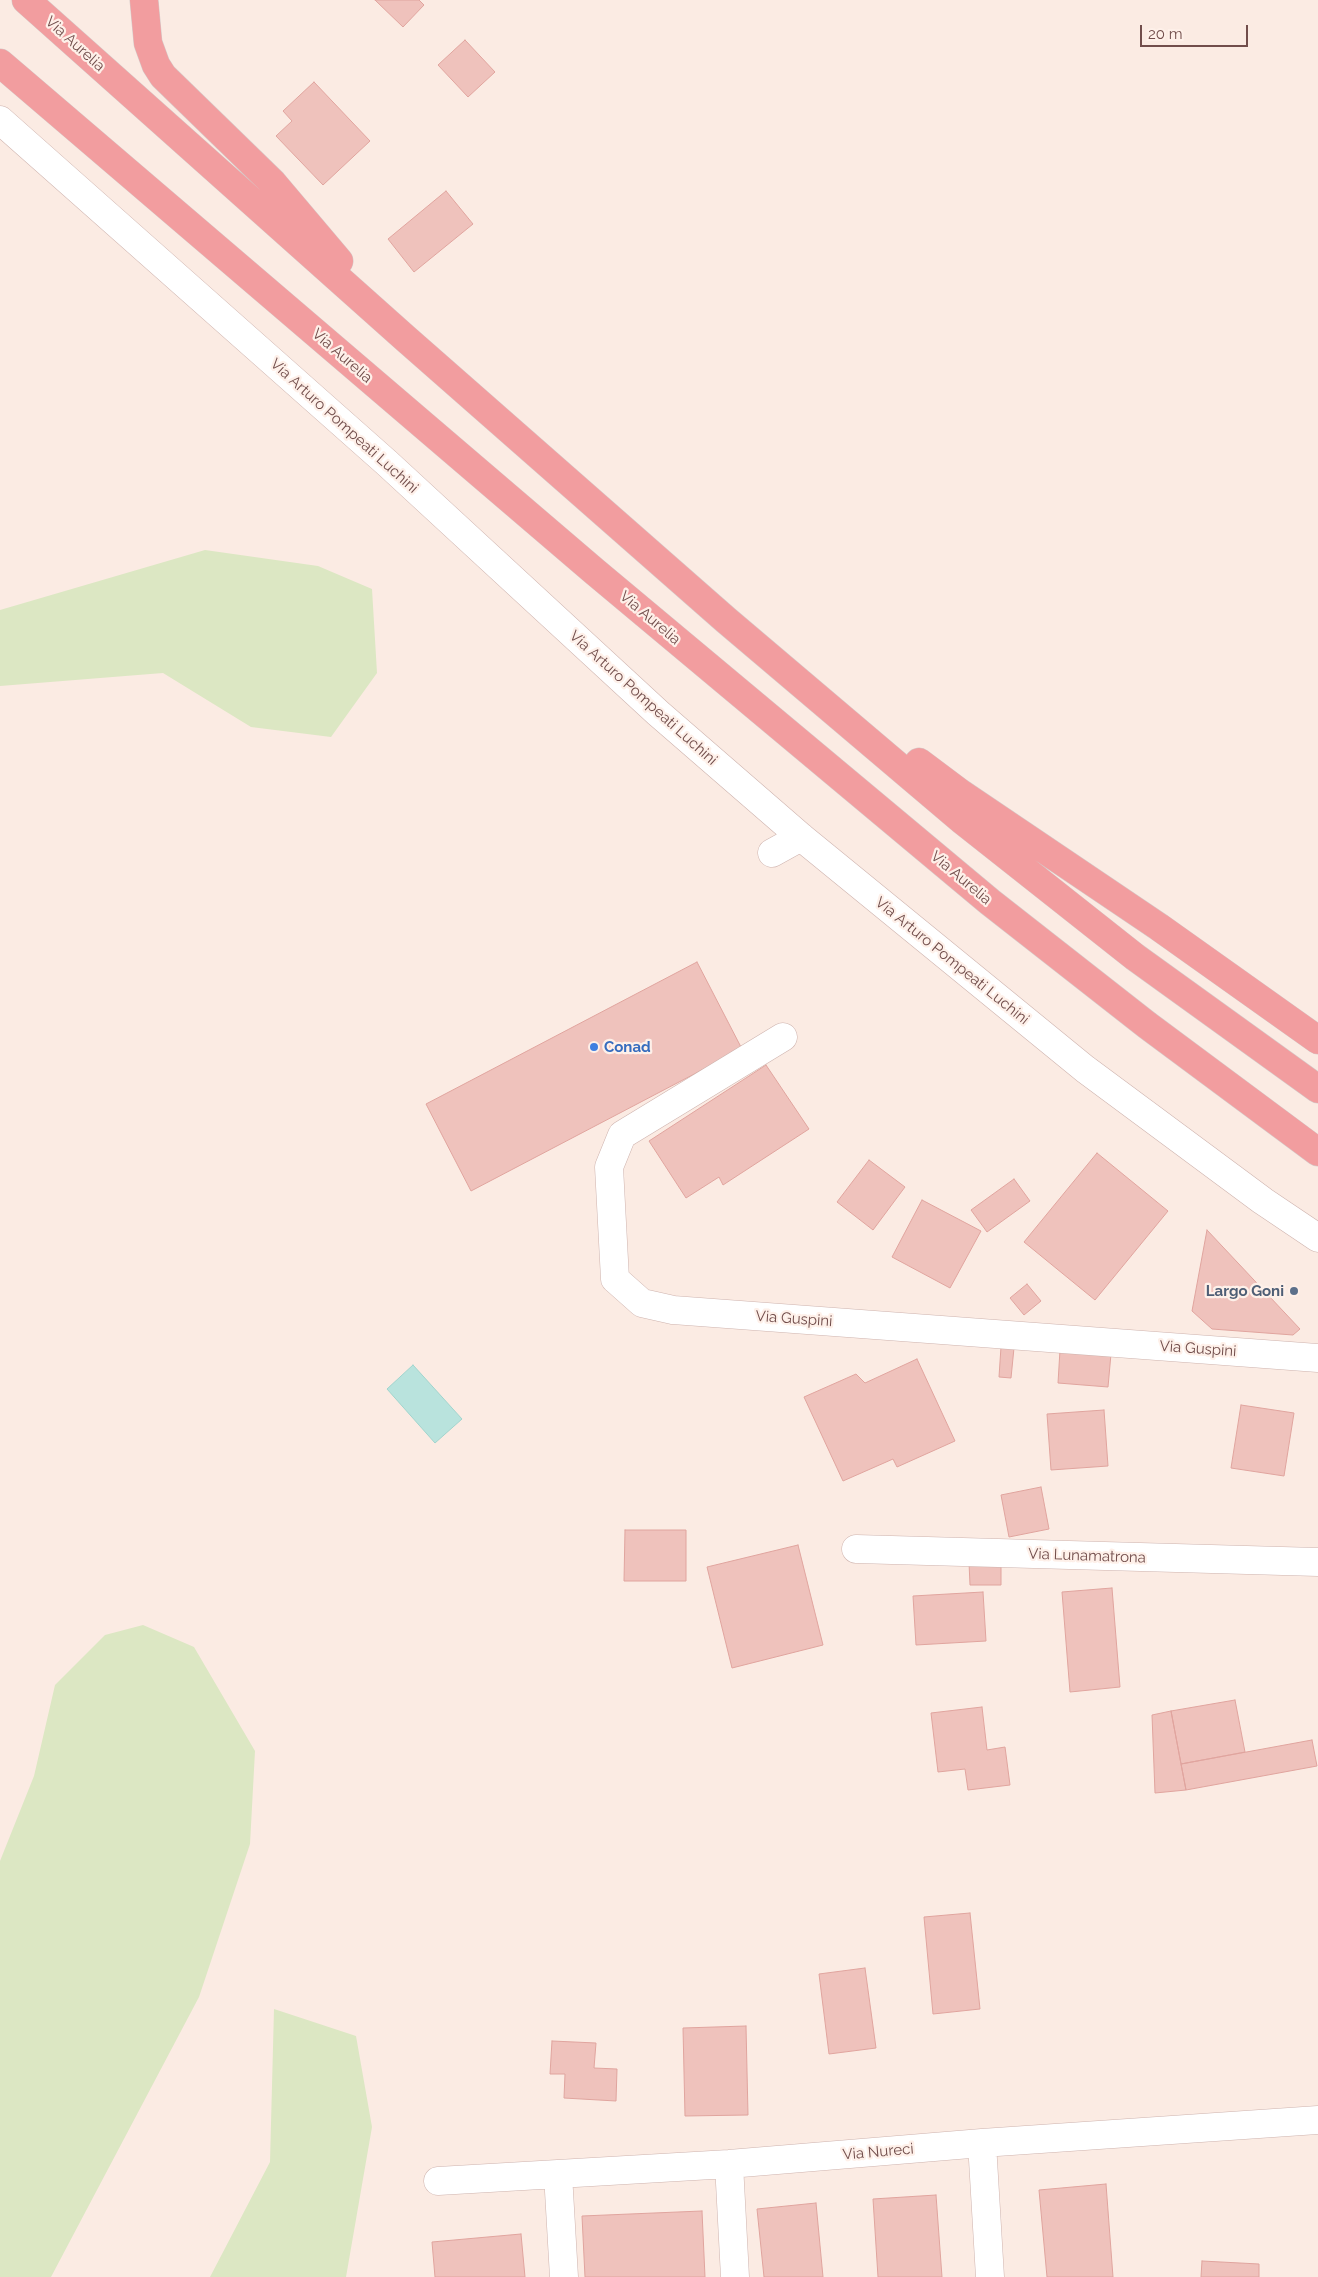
<!DOCTYPE html>
<html>
<head>
<meta charset="utf-8">
<style>
  body { margin:0 }
  #map { position:relative; width:1318px; height:2277px; overflow:hidden; background:#fbebe3; font-family:Raleway,sans-serif }
  canvas { display:block }
  .scale { position:absolute; left:1140px; top:25px; width:108px; height:22px; box-sizing:border-box; border:2px solid #714d4b; border-top:0; padding-left:6px; font-size:15px; line-height:18px; white-space:nowrap; color:#714d4b; -webkit-text-stroke:4px #fef0e9; paint-order:stroke }
</style>
</head>
<body>
<div id="map">
<canvas width="1318" height="2277"></canvas>
<div class="scale">20 m</div>
</div>
<script>
const ctx = document.querySelector('canvas').getContext('2d');
ctx.lineJoin = 'round';
function paint(path, color) {
  ctx.fillStyle = color;
  ctx.fill(path, 'evenodd');
}
function toPath(rows) {
  const path = new Path2D();
  for (const r of rows) {
    path.moveTo(r[0], r[1]);
    for (let i = 2; i < r.length; i += 2) path.lineTo(r[i], r[i + 1]);
  }
  return path;
}
function trace(path, color, width, dash) {
  ctx.strokeStyle = color;
  ctx.lineWidth = width;
  ctx.lineCap = dash ? 'butt' : 'round';
  ctx.setLineDash(dash || []);
  ctx.stroke(path);
}
function write(font, color, halo, rows, align = 'center') {
  ctx.font = font + ' Raleway,sans-serif';
  ctx.lineWidth = 4.5;
  ctx.setLineDash([]);
  ctx.textBaseline = 'middle';
  ctx.strokeStyle = halo;
  ctx.fillStyle = color;
  for (const [text, x, y, turn = 0] of rows) {
    ctx.save();
    ctx.translate(x, y);
    ctx.rotate((+turn || 0) * Math.PI / 180);
    ctx.textAlign = isNaN(turn) ? turn : align;
    if (halo) ctx.strokeText(text, 0, 0);
    ctx.fillText(text, 0, 0);
    ctx.restore();
  }
}
const green = toPath([
  [205,550,318,566,372,589,377,673,331,737,251,727,163,673,0,686,0,610],
  [143,1625,194,1647,255,1751,250,1844,199,1997,51,2277,0,2277,0,1861,34,1776,55,1685,105,1635],
  [274,2009,356,2036,372,2127,346,2277,210,2277,270,2162]
]);
const water = toPath([
  [413,1365,462,1419,435,1443,387,1389,413,1365]
]);
const building = toPath([
  [375,0,419,0,424,5,403,27,375,0],
  [465,40,495,72,468,97,438,65,465,40],
  [314,82,370,141,323,185,276,136,292,121,283,111,314,82],
  [446,191,473,224,414,272,388,239,446,191],
  [697,962,742,1049,471,1191,426,1104,697,962],
  [766,1065,809,1129,723,1185,719,1177,686,1198,649,1141,766,1065],
  [1097,1153,1168,1211,1095,1300,1024,1242,1097,1153],
  [869,1160,905,1187,873,1230,837,1202,869,1160],
  [1014,1179,1030,1201,987,1232,971,1210,1014,1179],
  [922,1200,981,1231,950,1288,892,1257,922,1200],
  [1207,1230,1300,1329,1293,1335,1212,1329,1192,1311,1207,1230],
  [1027,1284,1041,1301,1024,1315,1010,1298,1027,1284],
  [1001,1347,1014,1348,1011,1378,999,1377,1001,1347],
  [1060,1350,1111,1354,1108,1387,1058,1383,1060,1350],
  [917,1359,955,1441,897,1467,893,1459,843,1481,804,1397,856,1374,865,1383,917,1359],
  [1241,1405,1294,1413,1284,1476,1231,1468,1241,1405],
  [1104,1410,1108,1466,1051,1470,1047,1414,1104,1410],
  [1041,1487,1049,1529,1009,1537,1001,1495,1041,1487],
  [625,1530,686,1530,686,1581,624,1581,625,1530],
  [798,1545,823,1645,732,1668,707,1567,798,1545],
  [969,1562,1001,1563,1001,1585,970,1585,969,1562],
  [1112,1588,1120,1687,1070,1692,1062,1592,1112,1588],
  [983,1592,986,1641,916,1645,913,1596,983,1592],
  [1235,1700,1245,1752,1181,1764,1171,1711,1235,1700],
  [982,1707,987,1750,1005,1747,1010,1785,968,1790,965,1769,938,1772,931,1713,982,1707],
  [1171,1711,1186,1790,1155,1793,1152,1715,1171,1711],
  [1312,1740,1317,1766,1186,1790,1181,1764,1312,1740],
  [970,1913,980,2009,933,2014,924,1917,970,1913],
  [865,1968,876,2048,829,2054,819,1974,865,1968],
  [746,2026,748,2115,685,2116,683,2028,746,2026],
  [552,2041,596,2043,594,2068,617,2069,616,2101,564,2098,565,2074,550,2074,552,2041],
  [1106,2184,1113,2277,1047,2277,1039,2190,1106,2184],
  [936,2195,942,2277,878,2277,873,2199,936,2195],
  [816,2203,823,2277,764,2277,757,2209,816,2203],
  [702,2211,705,2277,585,2277,582,2216,702,2211],
  [521,2234,525,2277,435,2277,432,2242,521,2234],
  [1202,2261,1259,2264,1259,2277,1201,2277,1202,2261]
]);
const minor = toPath([
  [0,120,387,463,658,713,801,837,1085,1069,1263,1201,1318,1238],
  [772,853,801,837],
  [783,1037,622,1135,609,1167,615,1279,642,1303,673,1310,1318,1358],
  [856,1549,1318,1562],
  [982,2143,990,2277],
  [729,2164,735,2277],
  [558,2174,564,2277],
  [438,2181,729,2164,982,2143,1318,2120]
]);
const highway = toPath([
  [26,0,405,338,726,620,963,821,1135,957,1318,1089],
  [144,0,148,43,156,65,163,76,273,183,339,261],
  [0,63,594,571,990,902,1147,1025,1318,1152],
  [919,762,959,792,1159,927,1318,1040]
]);
const markers = [
  [594,1047,5,"#3f7fe0"],
  [1294,1291,5,"#5c6f8a"]
];
const streetNames = [
  ["Via Aurelia",75,44,42],
  ["Via Aurelia",342,356,41],
  ["Via Arturo Pompeati Luchini",344,426,42],
  ["Via Aurelia",650,618,40],
  ["Via Arturo Pompeati Luchini",643,698,42],
  ["Via Aurelia",961,878,40],
  ["Via Arturo Pompeati Luchini",952,961,39],
  ["Via Guspini",794,1319,4],
  ["Via Guspini",1198,1349,4],
  ["Via Lunamatrona",1087,1556,2],
  ["Via Nureci",878,2152,-5]
];
const shopNames = [
  ["Conad",604,1047]
];
const serviceNames = [
  ["Largo Goni",1284,1291]
];
paint(green, '#dce7c3');
paint(water, '#b9e3dd');
trace(water, '#a0d4cd', 1);
paint(building, '#efc2bc');
trace(building, '#e0a49e', 1);
trace(minor, '#ceb3ae', 29);
trace(highway, '#d4cac9', 29);
trace(minor, '#fff', 28);
trace(highway, '#f29d9f', 28);
for (const [x, y, r, color] of markers) {
  const dot = new Path2D();
  dot.arc(x, y, r, 0, 2 * Math.PI);
  ctx.fillStyle = color;
  ctx.fill(dot);
  trace(dot, '#fef0e9', 2);
}
write('15px', '#714d4b', '#fef0e9', streetNames);
write('bold 15px', '#366cbe', '#fef0e9', shopNames, 'left');
write('bold 15px', '#4e5e75', '#fef0e9', serviceNames, 'right');
</script>
</body>
</html>
